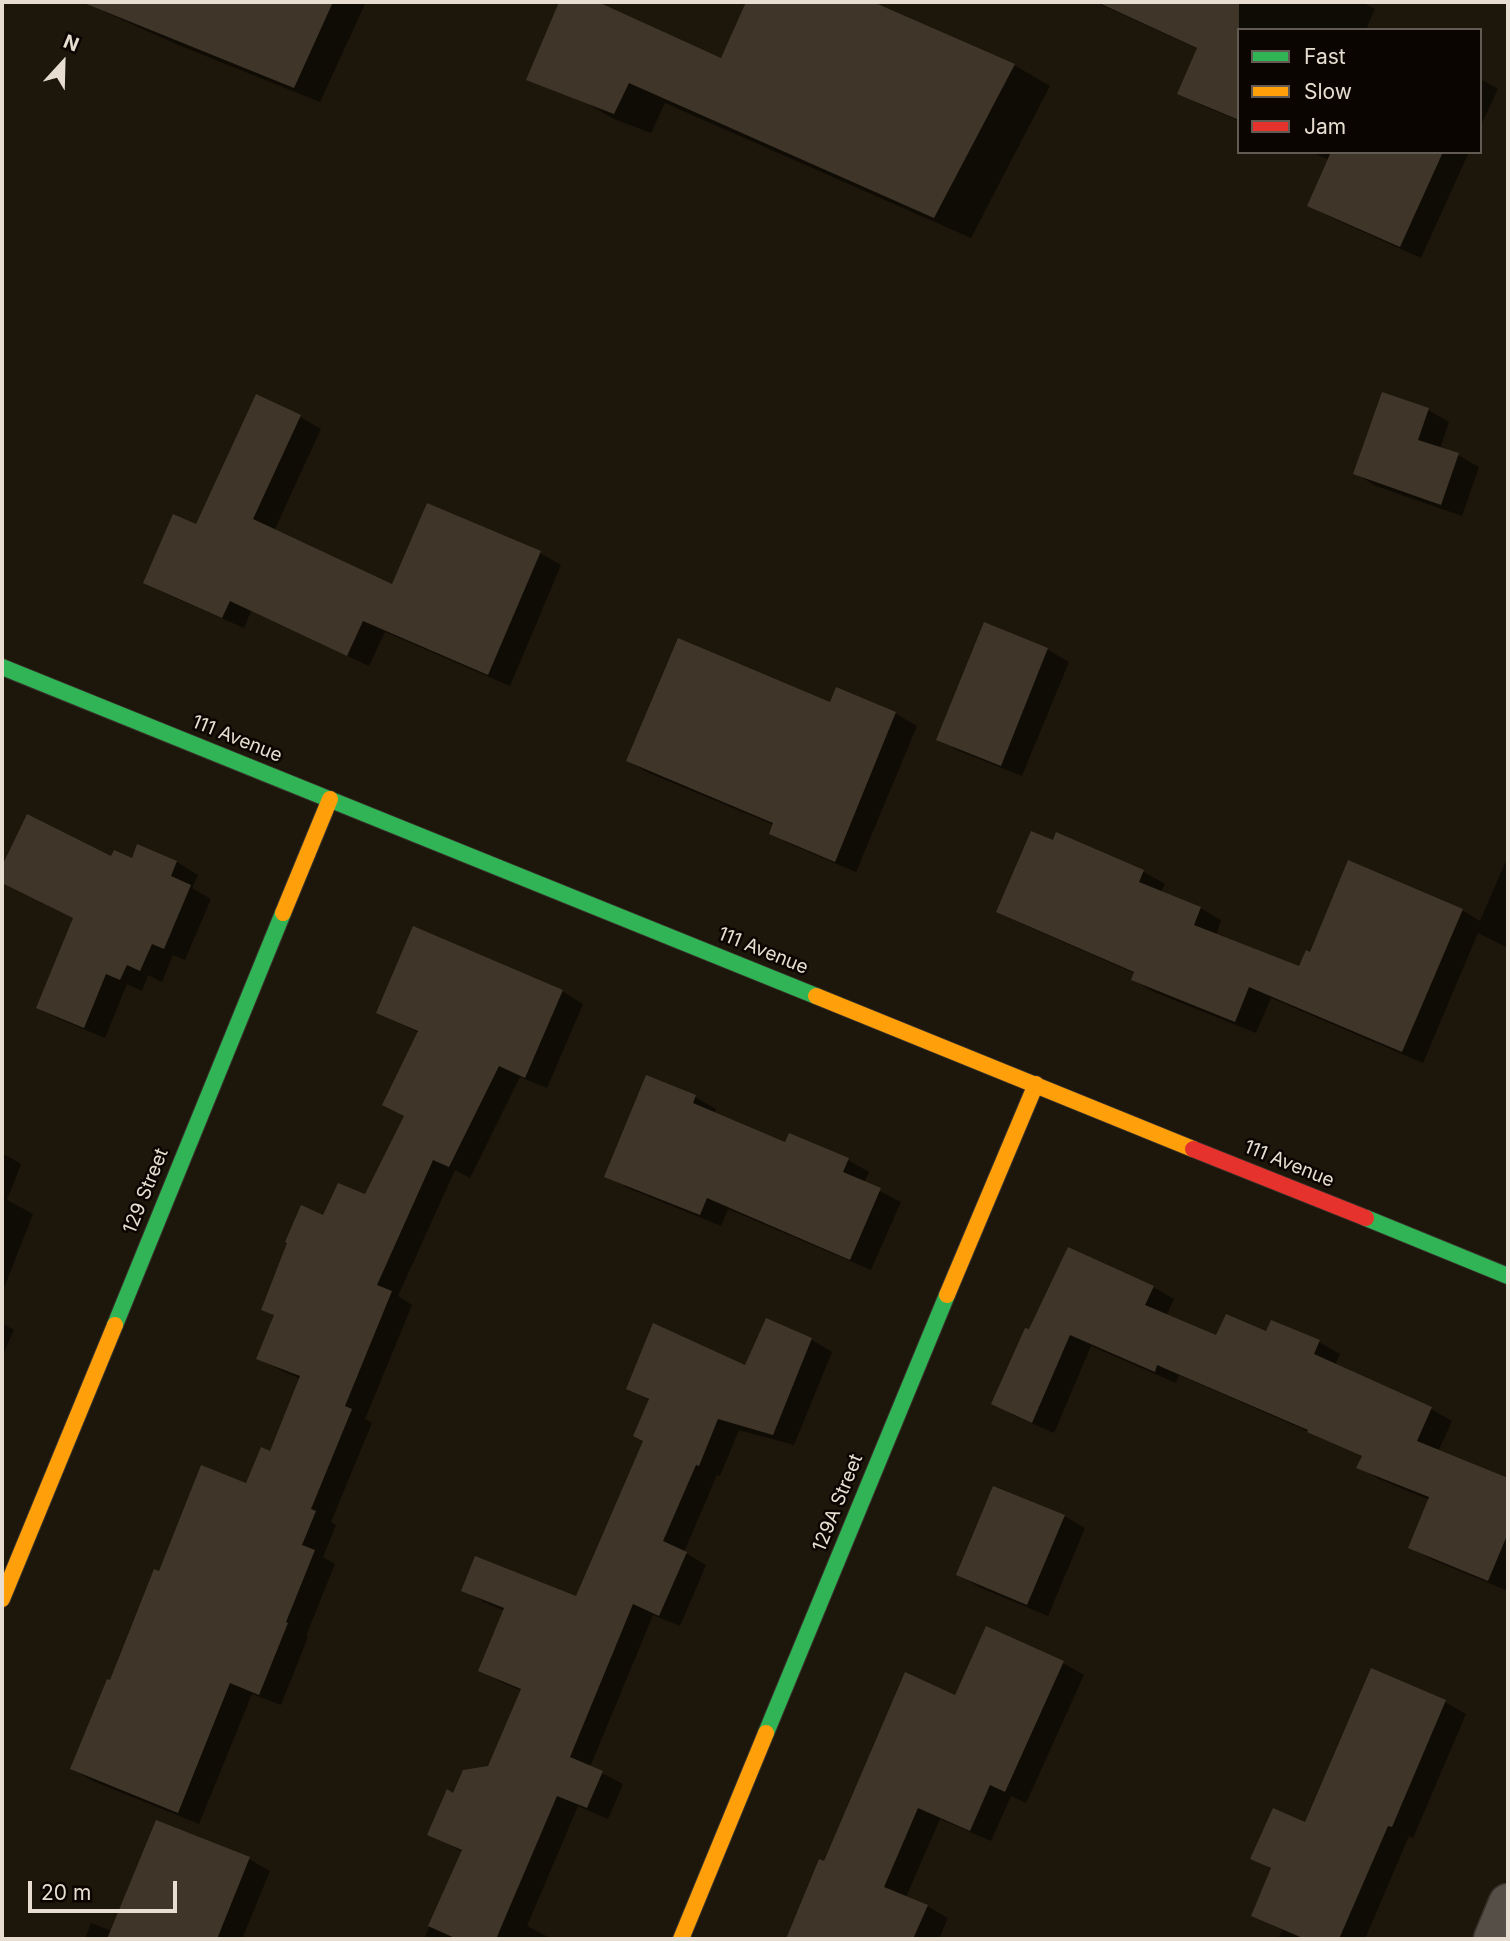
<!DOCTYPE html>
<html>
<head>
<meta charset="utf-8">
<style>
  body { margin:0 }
  #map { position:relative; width:1510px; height:1941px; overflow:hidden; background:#1d160b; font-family:Inter,sans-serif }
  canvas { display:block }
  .frame { position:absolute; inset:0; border:4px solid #e7ddd0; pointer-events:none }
  .legend { position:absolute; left:1237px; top:28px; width:245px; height:126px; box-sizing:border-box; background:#0a0501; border:2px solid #625b54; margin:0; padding:9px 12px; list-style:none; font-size:21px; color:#e7ddd0 }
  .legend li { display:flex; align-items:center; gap:14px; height:35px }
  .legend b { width:35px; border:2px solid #625b54 }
  .north { position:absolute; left:28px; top:28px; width:70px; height:70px; -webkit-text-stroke:5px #0a0501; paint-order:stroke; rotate:22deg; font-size:19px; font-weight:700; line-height:28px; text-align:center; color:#e7ddd0 }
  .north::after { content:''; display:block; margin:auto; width:24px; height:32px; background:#e7ddd0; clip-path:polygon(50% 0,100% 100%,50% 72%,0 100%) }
  .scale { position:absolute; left:28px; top:1881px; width:149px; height:32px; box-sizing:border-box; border:4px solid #e7ddd0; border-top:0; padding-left:9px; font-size:21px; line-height:24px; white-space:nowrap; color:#e7ddd0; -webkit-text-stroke:5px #0a0501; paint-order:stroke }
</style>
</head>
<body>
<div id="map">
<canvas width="1510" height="1941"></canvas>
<div class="frame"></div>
<ul class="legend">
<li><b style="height:9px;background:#30b455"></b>Fast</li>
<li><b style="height:9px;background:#ff9f0a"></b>Slow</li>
<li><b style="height:9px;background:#e5322d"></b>Jam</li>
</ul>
<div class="north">N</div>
<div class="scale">20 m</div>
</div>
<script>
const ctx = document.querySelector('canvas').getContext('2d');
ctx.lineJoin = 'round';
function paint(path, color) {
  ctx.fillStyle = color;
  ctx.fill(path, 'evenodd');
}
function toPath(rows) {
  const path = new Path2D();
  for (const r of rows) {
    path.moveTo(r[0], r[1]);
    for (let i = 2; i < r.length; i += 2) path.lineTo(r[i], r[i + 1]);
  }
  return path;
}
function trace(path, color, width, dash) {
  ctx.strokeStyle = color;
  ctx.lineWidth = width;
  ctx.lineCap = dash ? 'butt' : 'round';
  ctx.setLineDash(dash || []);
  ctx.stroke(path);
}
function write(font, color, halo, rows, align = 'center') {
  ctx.font = font + ' Inter,sans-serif';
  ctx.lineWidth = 5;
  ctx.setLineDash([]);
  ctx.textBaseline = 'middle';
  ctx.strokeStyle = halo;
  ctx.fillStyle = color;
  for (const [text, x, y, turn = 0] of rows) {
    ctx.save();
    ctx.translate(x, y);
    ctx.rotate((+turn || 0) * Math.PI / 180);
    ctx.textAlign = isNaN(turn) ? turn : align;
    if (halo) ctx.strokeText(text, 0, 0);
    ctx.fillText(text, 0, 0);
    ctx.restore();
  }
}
const shadow = toPath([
  [83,2,366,2,320,102,176,44],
  [748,2,868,2,1014,65,1050,86,971,238,665,103,651,133,614,119,578,98,619,13,722,60],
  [1095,2,1362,2,1375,9,1367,27,1372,30,1239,30,1239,121,1201,105,1180,93,1198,49],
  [1480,79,1498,89,1480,127],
  [1311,152,1469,152,1421,258,1330,217,1309,205,1329,160],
  [257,397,300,417,321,429,274,531,393,586,540,553,561,565,510,686,385,632,369,666,251,611,244,628,166,594,145,582,197,527],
  [1428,410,1449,422,1440,449,1458,455,1479,467,1462,516,1376,486,1355,473],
  [985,624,1048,650,1069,662,1022,776,959,751,938,739],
  [837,689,896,714,917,726,856,872,792,845,771,833,774,825,649,773,628,761,831,704],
  [28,817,112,858,133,860,138,846,177,862,198,875,192,888,211,899,185,960,173,955,162,982,148,975,142,991,127,984,105,1038,59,1019,38,1007,75,919,2,882,2,870],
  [1057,834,1144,872,1165,884,1161,892,1200,908,1221,920,1216,936,1300,969,1311,954,1462,910,1480,921,1508,856,1508,948,1478,933,1423,1063,1271,998,1256,1033,1154,992,1133,980,1136,974,1020,923,999,911,1053,842],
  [414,928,562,991,583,1004,547,1088,520,1077,470,1178,455,1170,398,1296,412,1305,365,1419,372,1423,331,1522,336,1525,323,1557,335,1564,306,1636,308,1637,281,1705,252,1694,199,1824,93,1781,72,1769,160,1573,247,1485,271,1453,301,1379,280,1370,259,1358,276,1316,263,1309,324,1217,366,1197,406,1117,384,1105,419,1033,378,1012],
  [695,1097,716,1109,714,1114,786,1145,848,1160,869,1172,864,1183,901,1202,871,1270,728,1209,721,1226,628,1188,607,1176],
  [2,1153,21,1164,7,1200,33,1214,2,1293],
  [1153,1287,1174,1299,1166,1316,1217,1338,1267,1333,1319,1342,1340,1354,1335,1365,1431,1409,1452,1421,1438,1452,1508,1480,1508,1591,1431,1559,1410,1547,1430,1500,1379,1479,1358,1467,1363,1457,1316,1435,1179,1375,1176,1383,1091,1346,1054,1433,1015,1416,994,1404,1030,1332],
  [766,1320,812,1340,832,1352,794,1445,739,1430,720,1476,717,1475,684,1552,706,1565,680,1626,653,1615,590,1767,623,1784,608,1819,578,1806,527,1926,552,1939,424,1939,463,1852,429,1834,454,1795,490,1767,522,1691,501,1682,481,1671,505,1611,484,1602,463,1590,577,1599,645,1441,650,1401,628,1388,746,1368],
  [2,1323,14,1330,2,1357],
  [1064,1516,1085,1528,1048,1616,979,1587,958,1575],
  [987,1628,1063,1663,1084,1675,1026,1803,1011,1796,991,1841,940,1819,906,1897,927,1906,948,1918,939,1939,788,1939,820,1862,825,1863,956,1697],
  [1445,1702,1466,1714,1413,1838,1409,1836,1365,1939,1278,1939,1282,1930,1253,1915,1273,1870,1253,1858,1306,1824],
  [157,1822,249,1859,270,1871,242,1939,85,1939,91,1923,112,1931]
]);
const building = toPath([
  [84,2,333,2,294,88,84,3],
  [559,2,598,2,721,58,746,2,873,2,1015,64,934,218,629,83,614,114,526,80],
  [1097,2,1239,2,1239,120,1177,94,1197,48],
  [1331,152,1443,152,1400,247,1307,206],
  [1382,392,1429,408,1418,440,1459,453,1441,505,1353,474],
  [256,394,301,415,253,519,392,584,427,503,541,551,488,675,363,621,347,656,230,601,222,618,143,583,173,514,196,524],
  [984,622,1048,648,1001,766,936,740],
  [678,638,830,702,836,687,896,712,835,862,769,834,773,823,626,761],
  [27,814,111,856,114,850,132,858,137,844,177,861,171,876,191,885,164,949,152,944,140,971,127,965,120,980,106,974,84,1028,36,1008,73,918,2,883,2,866],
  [1031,831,1053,840,1056,832,1144,870,1139,882,1201,907,1194,925,1299,966,1306,950,1310,952,1348,860,1463,909,1402,1052,1249,987,1235,1022,1131,980,1134,972,996,912],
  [413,926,563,990,525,1078,499,1066,449,1167,433,1160,377,1285,392,1291,345,1406,352,1409,311,1509,316,1511,302,1545,315,1550,286,1622,288,1623,259,1695,230,1683,178,1813,70,1769,107,1679,110,1680,154,1569,159,1571,201,1465,246,1483,261,1447,270,1451,300,1376,256,1359,274,1315,261,1310,287,1243,285,1242,301,1205,323,1215,338,1183,365,1194,404,1116,382,1105,418,1031,376,1013],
  [646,1075,696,1095,693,1103,785,1142,789,1133,849,1158,843,1172,881,1188,850,1260,707,1198,700,1215,604,1177],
  [1068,1247,1154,1286,1145,1305,1216,1335,1226,1314,1266,1331,1271,1320,1320,1340,1314,1354,1432,1407,1417,1441,1508,1478,1508,1533,1488,1581,1408,1548,1429,1497,1356,1468,1362,1456,1307,1432,1308,1430,1157,1365,1155,1372,1070,1335,1032,1423,991,1404,1025,1328,1029,1329],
  [766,1318,812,1338,773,1435,718,1419,699,1466,696,1465,663,1541,687,1552,659,1616,633,1604,570,1757,603,1771,587,1808,557,1796,496,1939,457,1939,428,1926,462,1850,427,1835,447,1789,453,1793,463,1770,488,1766,521,1689,478,1671,504,1608,461,1591,475,1556,576,1596,643,1441,633,1436,649,1399,626,1389,653,1323,745,1365],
  [993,1486,1065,1515,1027,1605,956,1575],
  [986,1626,1064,1661,1005,1792,990,1785,970,1831,918,1808,884,1887,928,1905,913,1939,786,1939,819,1859,824,1861,905,1672,955,1695],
  [1371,1668,1446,1700,1392,1827,1388,1826,1339,1939,1305,1939,1251,1916,1271,1868,1250,1859,1273,1808,1305,1822],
  [156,1820,250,1857,217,1939,107,1939]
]);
const street = toPath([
  [1493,1939,1508,1903]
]);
const fast = toPath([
  [2,667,816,996],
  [1366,1218,1508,1276],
  [115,1325,283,913],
  [766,1733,947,1295]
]);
const slow = toPath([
  [283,913,330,799],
  [816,996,1193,1149],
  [947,1295,1036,1084],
  [2,1599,115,1325],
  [681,1939,766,1733]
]);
const jam = toPath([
  [1193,1149,1366,1218]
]);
const streetNames = [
  ["111 Avenue",237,739,22],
  ["111 Avenue",763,951,22],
  ["111 Avenue",1289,1164,22],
  ["129 Street",146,1191,-68],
  ["129A Street",838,1503,-68]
];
paint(shadow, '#0007');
paint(building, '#3f3629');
trace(street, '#38322c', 41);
trace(fast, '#38322c', 18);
trace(slow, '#38322c', 18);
trace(jam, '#38322c', 18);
trace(street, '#554f47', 38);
trace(fast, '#30b455', 16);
trace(slow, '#ff9f0a', 16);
trace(jam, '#e5322d', 16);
write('19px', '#e7ddd0', '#0a0501', streetNames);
</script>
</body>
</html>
